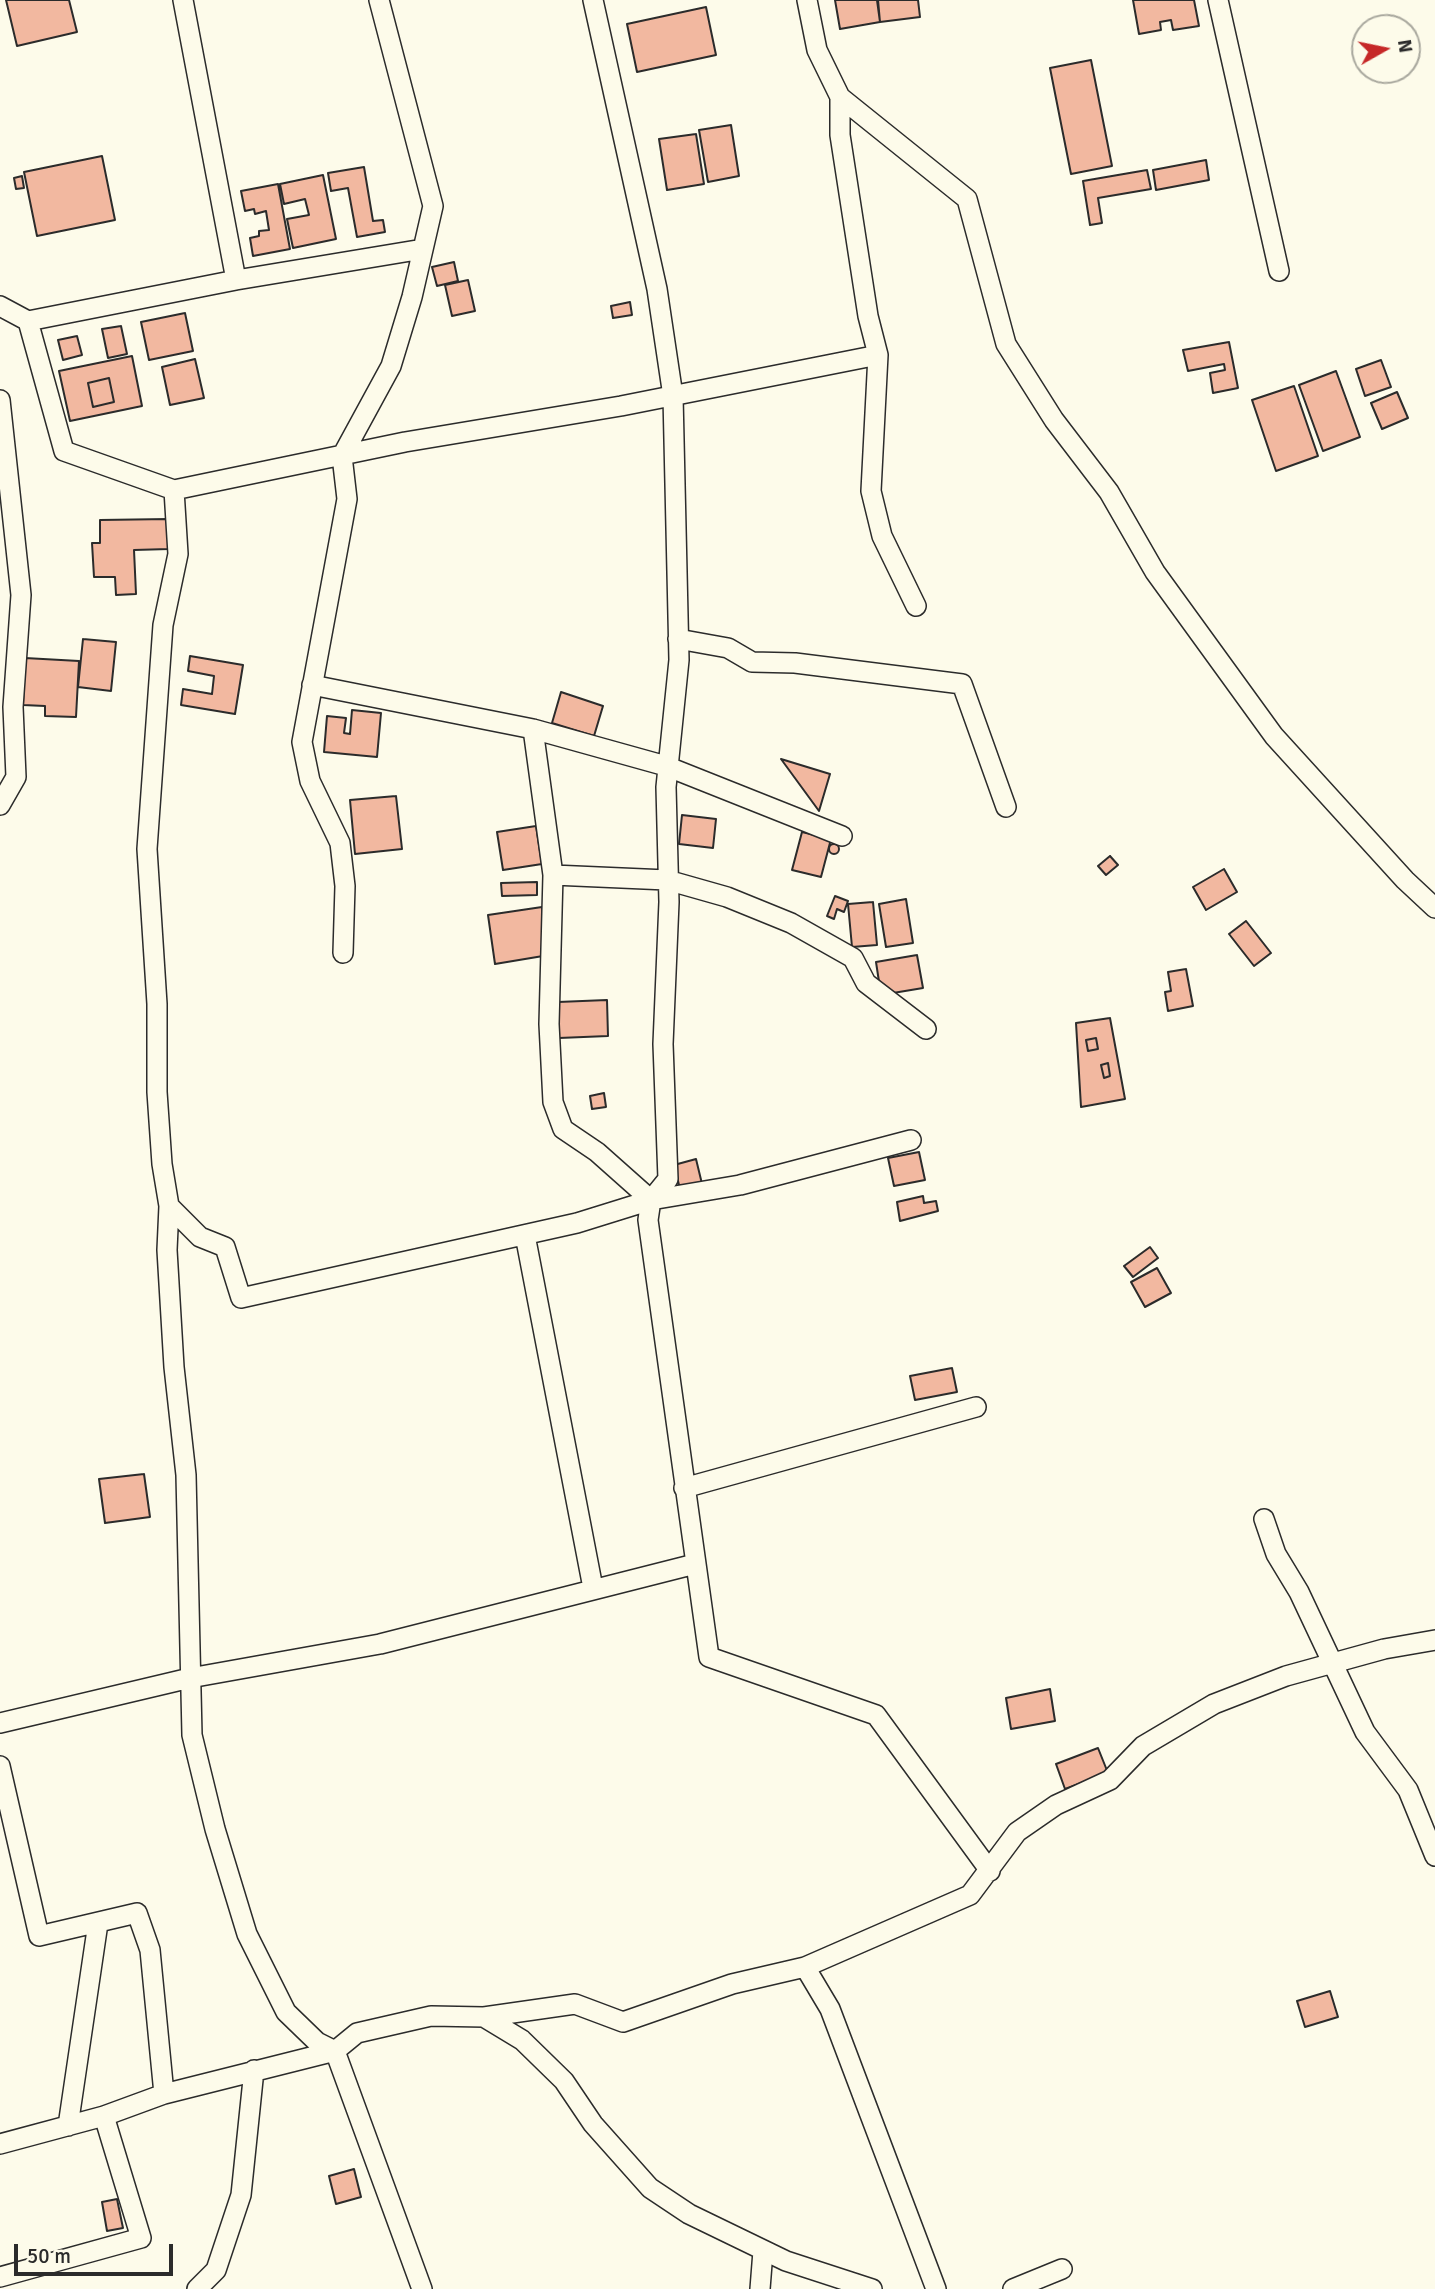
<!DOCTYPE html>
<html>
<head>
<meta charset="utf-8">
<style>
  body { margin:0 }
  #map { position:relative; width:1435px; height:2289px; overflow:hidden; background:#fdfbea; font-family:Signika,sans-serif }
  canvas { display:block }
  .north { position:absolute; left:1351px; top:14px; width:70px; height:70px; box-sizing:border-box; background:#fdfbea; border:2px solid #a9a89e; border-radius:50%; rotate:81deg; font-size:19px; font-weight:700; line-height:28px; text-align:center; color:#2b2b2b }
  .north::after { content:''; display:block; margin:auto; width:24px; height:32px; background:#c62828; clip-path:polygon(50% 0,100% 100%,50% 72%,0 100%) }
  .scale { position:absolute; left:14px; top:2244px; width:159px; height:32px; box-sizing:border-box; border:4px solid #2b2b2b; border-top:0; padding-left:9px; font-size:21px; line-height:24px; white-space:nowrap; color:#2b2b2b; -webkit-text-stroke:5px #fdfbea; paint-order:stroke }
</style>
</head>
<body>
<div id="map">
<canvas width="1435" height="2289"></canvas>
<div class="north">N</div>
<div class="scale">50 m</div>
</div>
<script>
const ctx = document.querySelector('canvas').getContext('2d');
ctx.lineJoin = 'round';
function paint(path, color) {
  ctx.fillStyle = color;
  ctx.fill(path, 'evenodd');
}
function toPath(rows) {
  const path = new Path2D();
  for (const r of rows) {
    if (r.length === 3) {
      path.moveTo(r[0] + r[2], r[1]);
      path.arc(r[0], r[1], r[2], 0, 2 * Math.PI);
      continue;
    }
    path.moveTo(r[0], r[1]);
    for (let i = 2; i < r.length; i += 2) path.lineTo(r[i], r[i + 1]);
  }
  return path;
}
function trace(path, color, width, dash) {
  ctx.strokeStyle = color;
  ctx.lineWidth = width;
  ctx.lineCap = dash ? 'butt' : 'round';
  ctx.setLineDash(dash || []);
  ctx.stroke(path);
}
const building = toPath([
  [6,0,69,0,77,32,17,46,6,0],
  [835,0,877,0,880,22,840,29,835,0],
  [878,0,918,0,920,17,880,22,878,0],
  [1133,0,1194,0,1199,26,1173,30,1171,20,1160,22,1161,30,1139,34,1133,0],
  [706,7,716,55,637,72,627,24,706,7],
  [1091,60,1112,166,1071,174,1050,68,1091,60],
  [731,125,739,176,708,182,699,130,731,125],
  [696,134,704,184,667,190,659,139,696,134],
  [102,156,115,220,37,236,24,172,102,156],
  [1206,160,1209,180,1156,190,1153,170,1206,160],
  [364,167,373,221,383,220,385,232,357,237,348,188,331,191,328,173,364,167],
  [1147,170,1151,189,1098,198,1102,223,1090,225,1083,181,1147,170],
  [323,175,336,239,293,248,287,219,309,215,305,199,284,204,280,184,323,175],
  [22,176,24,188,16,189,14,178,22,176],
  [278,184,290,249,253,256,250,238,259,236,259,231,269,230,266,211,255,214,254,209,245,211,241,191,278,184],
  [454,262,458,281,437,286,432,267,454,262],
  [468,280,475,311,452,316,445,285,468,280],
  [630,302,632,315,613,318,611,306,630,302],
  [185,313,193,351,149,360,141,322,185,313],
  [121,326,127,354,108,358,102,329,121,326],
  [77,336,82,355,63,360,58,340,77,336],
  [1229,342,1238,388,1213,393,1210,373,1225,370,1224,364,1188,371,1183,350,1229,342],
  [132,356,142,406,70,421,59,371,132,356],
  [109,378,114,402,93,407,88,383,109,378],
  [195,359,204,398,170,405,162,367,195,359],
  [1381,360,1391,387,1365,396,1356,369,1381,360],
  [1336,371,1360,437,1323,451,1299,385,1336,371],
  [109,378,114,402,93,407,88,383,109,378],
  [1294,386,1318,456,1276,471,1252,400,1294,386],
  [1397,392,1408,418,1382,429,1371,403,1397,392],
  [169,519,169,549,134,550,136,594,116,595,115,577,94,577,92,543,100,543,100,520,169,519],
  [83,639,116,642,111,691,78,687,83,639],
  [190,656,243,665,235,714,181,705,183,689,212,694,214,676,188,671,190,656],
  [25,658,79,661,76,717,45,716,45,706,23,705,25,658],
  [561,692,603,706,594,736,552,723,561,692],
  [352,710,381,713,377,757,324,752,327,716,346,718,344,733,350,734,352,710],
  [781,759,830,774,819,811,781,759],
  [396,796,402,849,355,854,350,800,396,796],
  [682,815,716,819,713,848,679,844,682,815],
  [536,826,542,864,503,870,497,832,536,826],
  [802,832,831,839,821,877,792,870,802,832],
  [834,849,5],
  [1110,856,1118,865,1106,875,1098,866,1110,856],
  [1224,869,1237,892,1206,910,1193,887,1224,869],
  [537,882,537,895,502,896,501,883,537,882],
  [835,896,848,901,844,912,837,909,834,919,827,916,835,896],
  [906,899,913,943,886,947,879,904,906,899],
  [873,902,877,945,852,947,848,904,873,902],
  [542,907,549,955,495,964,488,915,542,907],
  [1246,921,1271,953,1254,966,1229,934,1246,921],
  [917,955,923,988,881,995,876,962,917,955],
  [1186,969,1193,1006,1168,1011,1165,992,1171,991,1168,972,1186,969],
  [607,1000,608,1036,559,1038,558,1002,607,1000],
  [1110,1018,1125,1099,1081,1107,1076,1023,1110,1018],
  [1096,1038,1098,1049,1088,1051,1086,1040,1096,1038],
  [1108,1063,1110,1076,1104,1078,1101,1065,1108,1063],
  [1096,1038,1098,1049,1088,1051,1086,1040,1096,1038],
  [1108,1063,1110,1076,1104,1078,1101,1065,1108,1063],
  [604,1093,606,1107,592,1109,590,1096,604,1093],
  [919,1152,925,1180,894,1186,888,1158,919,1152],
  [696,1159,703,1188,681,1193,674,1165,696,1159],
  [923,1196,924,1203,936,1201,938,1211,900,1221,897,1202,923,1196],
  [1150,1247,1158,1258,1133,1277,1124,1266,1150,1247],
  [1157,1268,1171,1293,1145,1307,1131,1282,1157,1268],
  [952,1368,957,1392,915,1400,910,1376,952,1368],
  [144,1474,150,1517,105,1523,99,1479,144,1474],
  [1050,1689,1055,1721,1011,1729,1006,1698,1050,1689],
  [1098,1748,1108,1773,1065,1789,1056,1764,1098,1748],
  [1330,1991,1338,2017,1305,2027,1297,2001,1330,1991],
  [354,2169,361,2197,336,2204,329,2176,354,2169],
  [117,2199,123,2228,107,2231,102,2202,117,2199]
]);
const minor = toPath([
  [183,0,236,280,423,249],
  [593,0,657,289,673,396,679,660,666,787,669,902,663,1044,668,1179,651,1200,648,1220,709,1657,876,1715,990,1871],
  [807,0,817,50,840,97,967,199,1006,344,1054,420,1109,492,1155,572,1274,736,1405,880,1435,908],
  [1218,0,1279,271],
  [840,97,840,135,868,316,878,355,871,491,882,536,916,606],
  [0,306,28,321,64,451,174,490,405,442,621,406,878,355],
  [28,321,236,280],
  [0,400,21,595,13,707,16,777,0,805],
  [678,639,728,648,752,662,795,663,962,684,1006,807],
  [312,685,533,729,666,766,842,836],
  [533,729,553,875,549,1024,553,1102,563,1129,597,1152,651,1200],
  [553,875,667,880,727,897,791,923,853,958,866,983,926,1029],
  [343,953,345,886,340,843,310,781,302,742,347,499,342,456,391,366,412,297,433,206,379,0],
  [911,1140,740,1185,651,1200,577,1223,241,1298,225,1247,200,1237,169,1206,167,1250,174,1367,186,1475,192,1735,215,1829,247,1934,286,2012,317,2042,335,2051,357,2033,431,2016,484,2017,575,2004,623,2022,732,1984,805,1967,970,1895,1017,1832,1056,1805,1110,1780,1143,1746,1214,1704,1286,1676,1384,1649,1435,1640],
  [169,1206,162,1164,157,1092,157,1004,147,849,163,625,178,554,174,490],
  [525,1235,593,1588],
  [684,1488,976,1407],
  [1264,1519,1276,1554,1299,1592,1365,1732,1408,1790,1435,1856],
  [0,1723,190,1678,380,1644,695,1564],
  [0,1766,39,1936,137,1913,150,1950,164,2094,104,2116,0,2144],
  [805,1967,830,2009,936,2289],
  [484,2017,522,2040,564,2081,593,2124,650,2188,689,2214,786,2261,872,2289],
  [164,2094,335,2051,422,2289],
  [68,2126,98,1923],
  [0,2277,141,2238,104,2116],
  [197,2289,216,2270,241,2195,254,2070],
  [760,2289,763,2251],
  [1013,2289,1062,2269]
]);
paint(building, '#f2b8a0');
trace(building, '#2b2b2b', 2);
trace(minor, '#2b2b2b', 22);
trace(minor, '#fdfbea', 19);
</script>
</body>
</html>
